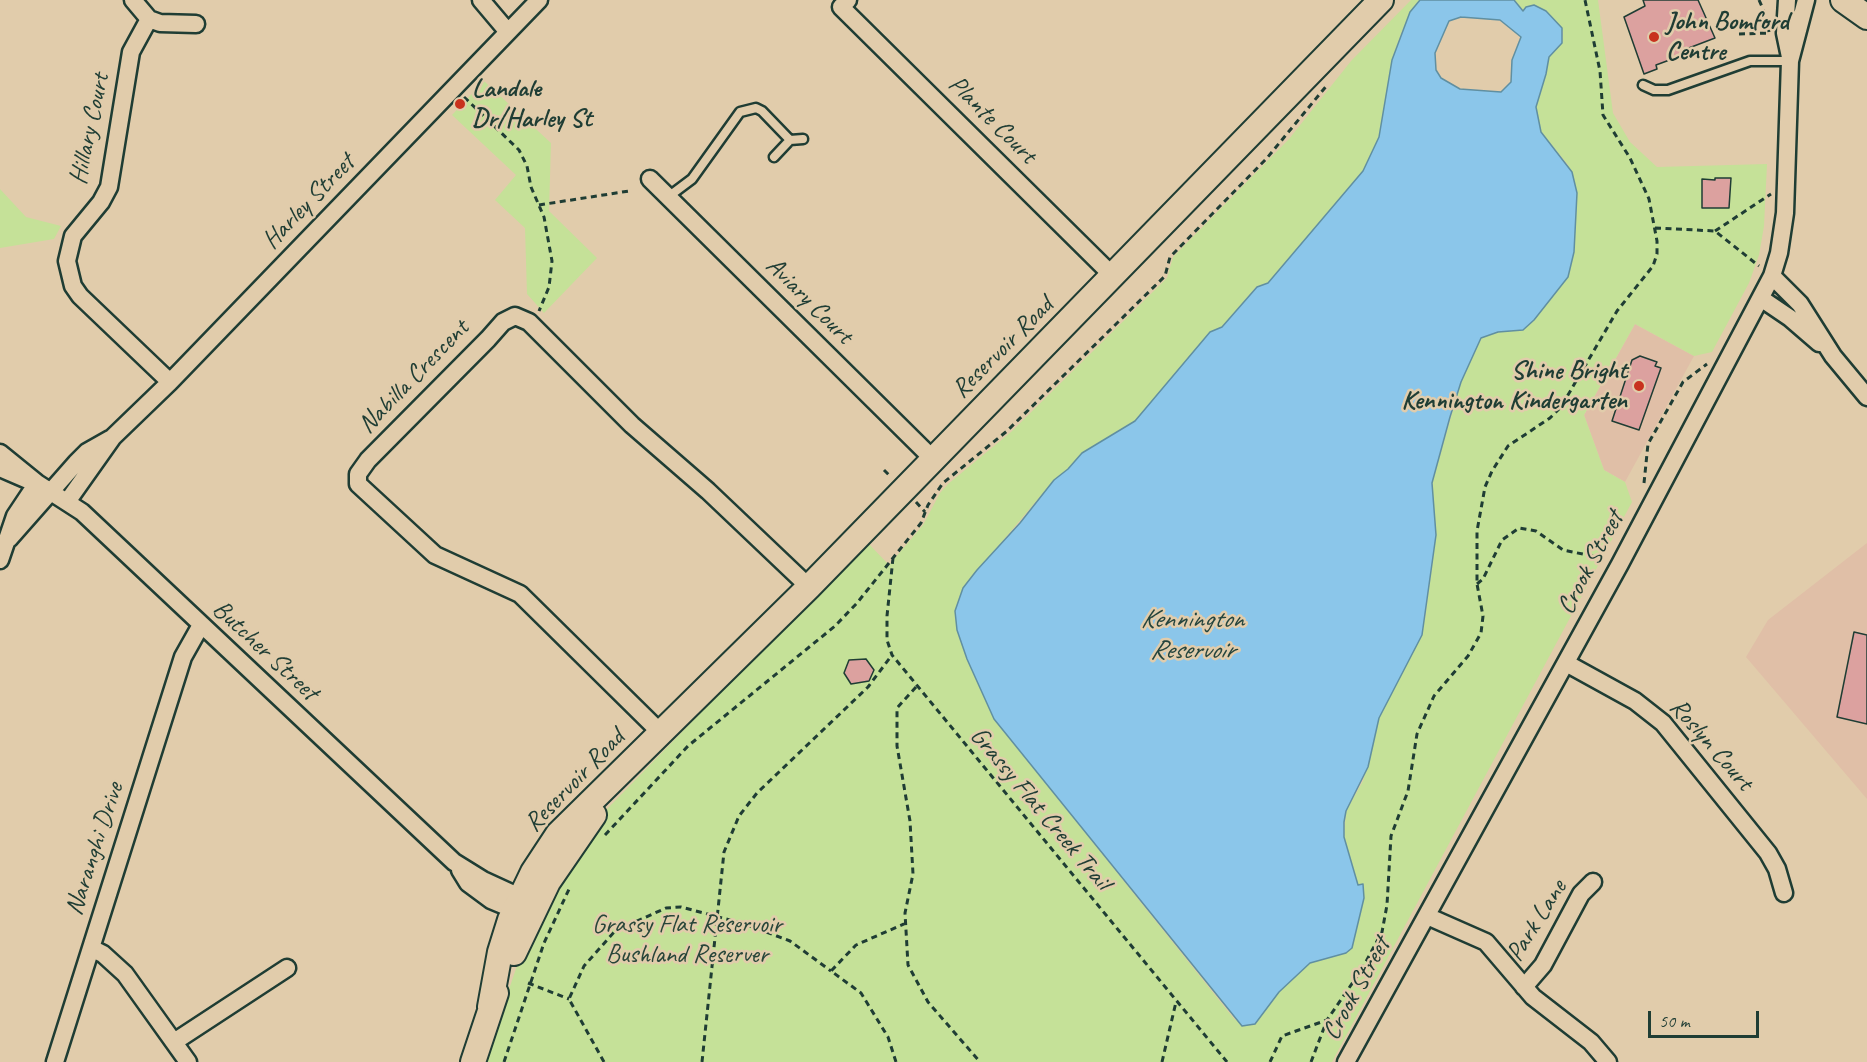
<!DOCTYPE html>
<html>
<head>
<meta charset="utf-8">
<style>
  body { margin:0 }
  #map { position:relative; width:1867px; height:1062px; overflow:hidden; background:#e1ccab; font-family:Caveat,sans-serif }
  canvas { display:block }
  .scale { position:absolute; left:1648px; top:1011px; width:111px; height:27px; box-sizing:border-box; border:3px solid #1f3d34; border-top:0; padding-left:8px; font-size:18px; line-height:21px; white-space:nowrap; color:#1f3d34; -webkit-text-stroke:4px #e1ccab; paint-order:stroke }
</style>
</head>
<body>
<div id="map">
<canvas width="1867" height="1062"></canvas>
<div class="scale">50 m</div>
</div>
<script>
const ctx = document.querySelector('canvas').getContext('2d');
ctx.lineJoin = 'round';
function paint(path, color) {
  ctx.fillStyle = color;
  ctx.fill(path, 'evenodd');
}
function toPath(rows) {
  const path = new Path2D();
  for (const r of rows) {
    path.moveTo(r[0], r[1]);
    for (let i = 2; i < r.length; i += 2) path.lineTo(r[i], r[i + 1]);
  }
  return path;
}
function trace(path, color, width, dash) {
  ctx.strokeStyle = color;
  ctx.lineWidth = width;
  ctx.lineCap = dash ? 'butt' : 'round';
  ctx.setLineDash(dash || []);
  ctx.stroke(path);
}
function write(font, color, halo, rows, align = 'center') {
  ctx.font = font + ' Caveat,sans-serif';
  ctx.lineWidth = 5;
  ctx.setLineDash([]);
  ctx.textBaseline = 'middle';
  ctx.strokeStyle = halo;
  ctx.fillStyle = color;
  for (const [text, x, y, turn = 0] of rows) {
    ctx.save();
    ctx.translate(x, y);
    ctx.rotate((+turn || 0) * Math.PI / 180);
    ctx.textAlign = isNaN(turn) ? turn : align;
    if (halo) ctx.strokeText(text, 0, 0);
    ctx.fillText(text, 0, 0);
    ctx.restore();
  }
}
const built = toPath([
  [1635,324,1694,356,1625,482,1604,470,1584,415],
  [1867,543,1867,799,1746,657,1768,620]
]);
const green = toPath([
  [1411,0,1420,0,1402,31,1392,60,1379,137,1363,171,1268,283,1256,287,1222,327,1210,332,1135,422,1082,453,1068,469,1054,480,963,588,955,611,957,630,967,659,994,719,1235,1020,1279,992,1310,963,1346,953,1357,928,1364,898,1362,885,1358,885,1344,837,1346,811,1363,781,1379,718,1425,619,1436,535,1432,483,1461,382,1481,338,1498,332,1523,330,1568,277,1574,252,1568,165,1541,132,1536,107,1546,74,1548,57,1562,43,1563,32,1546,11,1537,6,1528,6,1524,11,1514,0,1598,0,1613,113,1630,142,1657,167,1767,164,1764,226,1759,255,1749,283,1712,352,1694,356,1635,324,1584,415,1604,470,1625,482,1632,502,1332,1062,484,1062,520,957,591,827,607,809,867,542,889,565,923,525,940,493,948,484,1011,432,1167,278,1173,257,1289,139,1351,61],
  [484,81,551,143,549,211,597,258,544,313,527,294,525,228,495,200,516,175,452,115],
  [0,189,26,217,61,226,54,239,0,248]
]);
const water = toPath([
  [1420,0,1514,0,1523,11,1526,7,1534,5,1546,11,1562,28,1562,43,1549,57,1546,74,1536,107,1541,132,1572,172,1577,193,1574,252,1568,277,1534,320,1523,330,1498,332,1481,338,1461,382,1450,417,1432,483,1436,535,1422,635,1379,718,1368,767,1346,811,1344,822,1344,837,1358,885,1363,884,1364,898,1352,948,1346,953,1310,963,1279,992,1255,1024,1242,1026,994,719,967,659,957,630,955,611,963,588,977,570,1020,523,1054,480,1068,469,1082,453,1135,421,1210,332,1222,327,1257,287,1268,283,1363,171,1379,137,1392,60,1410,12,1420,0],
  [1461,17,1500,20,1521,37,1512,60,1511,82,1501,92,1460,89,1441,78,1436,70,1435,53,1449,21,1461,17]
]);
const building = toPath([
  [1643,0,1698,0,1715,38,1681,51,1683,55,1656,65,1657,69,1644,74,1624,17,1645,6,1643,0],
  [1715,178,1731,178,1729,208,1702,208,1702,179,1715,180,1715,178],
  [1640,356,1657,362,1655,366,1661,368,1639,430,1612,421,1632,360,1640,356],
  [1854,632,1867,635,1867,724,1837,717,1854,632],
  [866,659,874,670,869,681,851,684,844,673,849,660,866,659]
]);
const path = toPath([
  [1759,0,1767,18,1769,32],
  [1739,34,1770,33],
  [464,97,519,150,527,166,531,187,544,217,552,261,549,287,539,311],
  [539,205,629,191],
  [1655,228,1715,231,1759,266],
  [1715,231,1771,194],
  [884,470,890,476],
  [1644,483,1648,444,1683,382,1707,364],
  [916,502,925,512],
  [893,558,887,616,887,640,892,655,1227,1062],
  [1477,584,1483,579,1502,540,1519,528,1536,531,1563,550,1607,559],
  [916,687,897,708,897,746,910,821,913,874,905,913,908,965,928,1002,980,1062],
  [605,835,688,746,835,626,857,603,921,523,928,505,943,483,1007,431,1165,276,1170,257,1267,158,1328,84],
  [528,983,569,999],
  [504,1062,544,943,570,887],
  [604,1062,569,999,584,966,615,931,666,908,681,907,745,924,790,941,831,971],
  [702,1062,724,852,739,816,757,793,868,687,892,655],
  [896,1062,888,1037,861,993,831,971,856,945,906,923],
  [1162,1062,1176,1002],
  [1270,1062,1282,1036,1327,1020,1362,969,1382,932,1387,905,1391,836,1408,791,1417,734,1434,696,1468,656,1481,633,1483,616,1477,584,1477,531,1485,487,1492,471,1508,446,1550,418,1561,407,1617,311,1653,266,1657,254,1657,241,1649,199,1630,158,1603,115,1600,71,1585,0],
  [1311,1062,1327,1020]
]);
const service = toPath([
  [1643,85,1654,90,1668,90,1750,61,1790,61],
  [774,157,790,140,803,139],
  [668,197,692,179,740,112,756,108,762,111,790,140]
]);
const minor = toPath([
  [133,0,149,19,160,23,196,24],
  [481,0,508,32],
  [848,0,841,7,1114,277],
  [1787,0,1785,33,1790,57],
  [149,19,131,52,109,187,101,202,73,236,67,261,73,286,80,296,170,382],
  [650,179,933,459],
  [1772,276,1800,304,1833,356,1867,397],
  [1762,299,1790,318,1819,343],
  [0,453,37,483,82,512,454,862,483,880,520,897,528,905],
  [0,468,30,481],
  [67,502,113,437,170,382,539,0],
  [9,539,76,463,87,452,110,439],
  [0,560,15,516,37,483],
  [1566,663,1635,701,1663,723,1768,853,1777,869,1784,893],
  [662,734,520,594,435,555,358,484,358,474,368,460,488,339,503,322,515,316,529,322,632,425,708,491,809,587],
  [460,870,468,883,491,900,515,910,525,910],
  [1427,916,1486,942,1533,997,1591,1042,1608,1062],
  [91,948,103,954,125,974,188,1062],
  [1524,987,1543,965,1581,894,1593,882],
  [174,1042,287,968],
  [55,1062,183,657,201,625],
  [1346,1062,1620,564,1772,276,1779,253,1785,213,1790,61,1806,0]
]);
const secondary = toPath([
  [1843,0,1867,17],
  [514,953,548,882,594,815],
  [490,1007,500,952,510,920,533,872,558,834,809,587,1381,0],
  [473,1062,496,993]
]);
const markers = [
  [1654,37,6,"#c8321e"],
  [460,104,6,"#c8321e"],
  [1639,386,6,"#c8321e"]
];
const poiNames = [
  ["John Bomford",1666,22],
  ["Centre",1666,52],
  ["Landale",472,89],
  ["Dr/Harley St",472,119],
  ["Shine Bright",1627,371,"right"],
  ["Kennington Kindergarten",1627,401,"right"]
];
const streetNames = [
  ["Plante Court",992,120,45],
  ["Hillary Court",90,129,-78],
  ["Harley Street",309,202,-46],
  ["Aviary Court",809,301,45],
  ["Reservoir Road",1003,348,-45],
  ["Nabilla Crescent",414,377,-46],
  ["Crook Street",1591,563,-62],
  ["Butcher Street",265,651,43],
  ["Roslyn Court",1711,745,49],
  ["Reservoir Road",575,781,-46],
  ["Grassy Flat Creek Trail",1040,809,50],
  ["Naranghi Drive",95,849,-72],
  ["Park Lane",1537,921,-58],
  ["Crook Street",1357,989,-61]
];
const parkNames = [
  ["Grassy Flat Reservoir",687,925],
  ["Bushland Reserver",687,955]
];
const waterNames = [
  ["Kennington",1192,620],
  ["Reservoir",1192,651]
];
paint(built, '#e0bfa7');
paint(green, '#c5e198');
paint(water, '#8bc6ea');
trace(water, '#608fa1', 1.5);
paint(building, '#dca19f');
trace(building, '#1f3d34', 1.5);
trace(service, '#1f3d34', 13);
trace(minor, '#1f3d34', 21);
trace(secondary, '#1f3d34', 28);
trace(path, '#1f3d34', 3, [6, 4.5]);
trace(service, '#e1ccab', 8);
trace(minor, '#e1ccab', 16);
trace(secondary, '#e1ccab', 24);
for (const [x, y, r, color] of markers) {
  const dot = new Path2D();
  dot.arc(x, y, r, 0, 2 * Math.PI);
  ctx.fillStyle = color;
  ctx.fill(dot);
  trace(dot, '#e1ccab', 2);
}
write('bold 26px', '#1f3d34', '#e1ccab', poiNames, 'left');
write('26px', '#1f3d34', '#e1ccab', streetNames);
write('26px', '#274539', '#e1ccab', parkNames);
write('italic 27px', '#24443d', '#e1ccab', waterNames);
</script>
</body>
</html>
